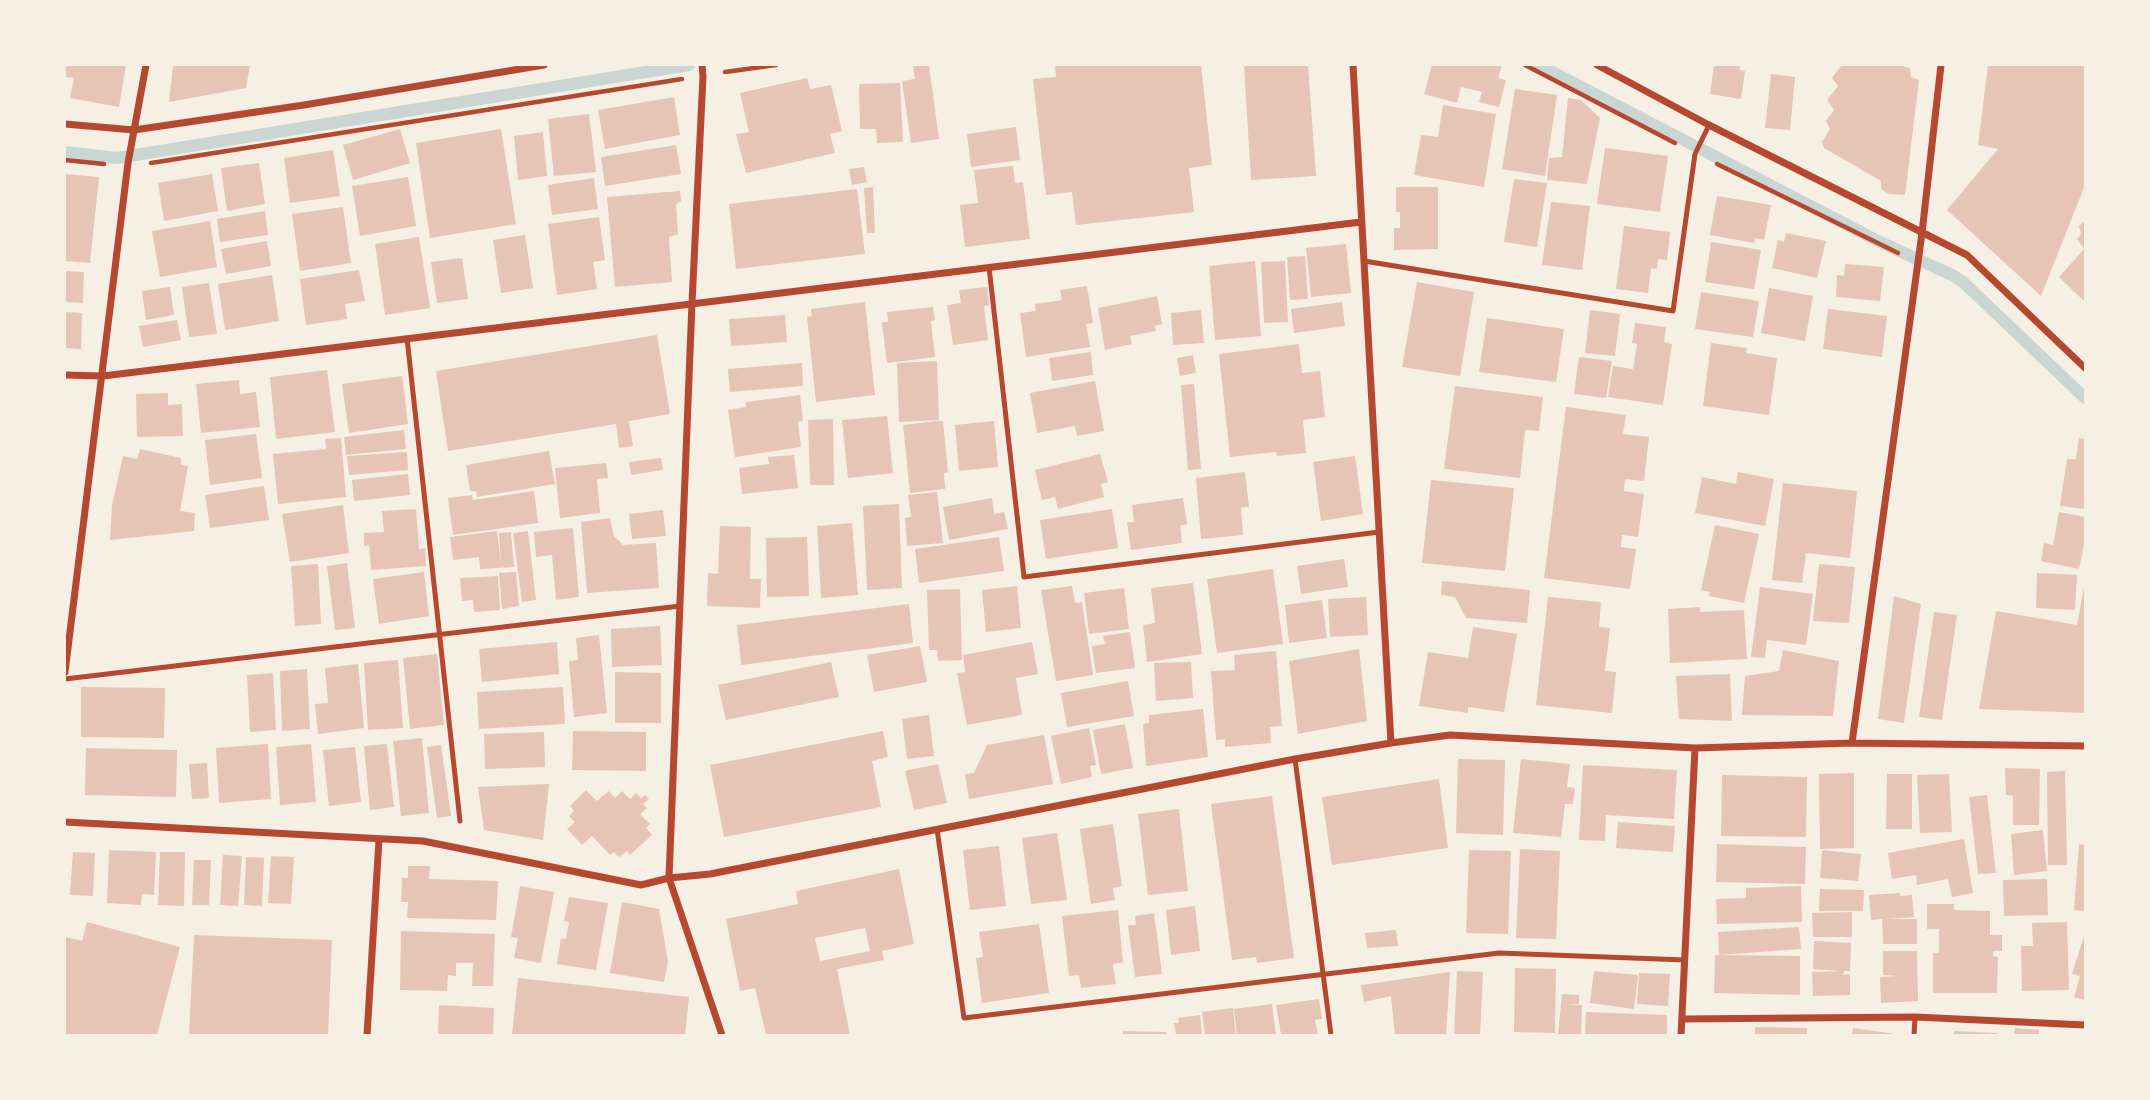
<!DOCTYPE html>
<html>
<head>
<meta charset="utf-8">
<style>
  body { margin:0 }
  #map { position:relative; width:2150px; height:1100px; overflow:hidden; background:#f6efe4; font-family:Figtree,sans-serif }
  canvas { display:block }
  .frame { position:absolute; inset:0; border:66px solid #f6efe4; pointer-events:none }
</style>
</head>
<body>
<div id="map">
<canvas width="2150" height="1100"></canvas>
<div class="frame"></div>
</div>
<script>
const ctx = document.querySelector('canvas').getContext('2d');
ctx.lineJoin = 'round';
function toPath(rows) {
  const path = new Path2D();
  for (const r of rows) {
    path.moveTo(r[0], r[1]);
    for (let i = 2; i < r.length; i += 2) path.lineTo(r[i], r[i + 1]);
  }
  return path;
}
function trace(path, color, width, dash) {
  ctx.strokeStyle = color;
  ctx.lineWidth = width;
  ctx.lineCap = dash ? 'butt' : 'round';
  ctx.setLineDash(dash || []);
  ctx.stroke(path);
}
function paint(path, color) {
  ctx.fillStyle = color;
  ctx.fill(path, 'evenodd');
}
const stream = toPath([
  [1539,65,1880,242,1954,276,1964,283,2085,398],
  [65,152,117,158,689,65]
]);
const building = toPath([
  [65,65,126,65,119,107,70,98,74,78,65,77],
  [173,65,250,65,246,88,169,102],
  [913,65,929,65,939,139,911,143,902,81,915,79],
  [1055,65,1201,65,1212,165,1189,168,1194,212,1076,225,1072,192,1046,195,1033,79,1056,77],
  [1244,65,1308,65,1316,176,1251,180],
  [1432,65,1502,65,1498,78,1506,80,1499,107,1479,102,1482,92,1461,87,1457,103,1424,94],
  [1714,65,1740,65,1740,70,1745,71,1741,99,1710,94],
  [1842,65,1899,65,1910,68,1911,77,1919,80,1905,195,1889,194,1881,189,1881,181,1824,148,1822,142,1830,129,1826,121,1834,110,1827,100,1838,86,1832,78],
  [1988,65,2085,65,2085,185,2041,296,1947,210,1998,149,1978,145],
  [1771,74,1795,77,1790,130,1765,128],
  [807,78,810,89,831,85,842,131,830,134,835,153,746,173,736,134,749,132,740,93],
  [900,83,903,142,877,143,876,129,860,129,859,84],
  [1515,89,1557,95,1545,176,1502,169],
  [674,97,680,135,605,149,598,110],
  [1568,98,1581,100,1600,118,1587,184,1547,180,1549,158,1562,157],
  [1443,105,1496,114,1484,187,1414,175,1421,135,1438,137],
  [589,114,596,172,554,176,548,119],
  [1016,127,1020,160,971,167,967,134],
  [400,129,410,163,353,180,343,145],
  [501,129,516,224,430,238,416,143],
  [543,132,547,176,518,180,514,136],
  [676,145,681,174,605,186,601,157],
  [1605,148,1668,156,1660,212,1597,204],
  [333,150,340,196,290,203,284,158],
  [259,163,265,204,227,211,221,168],
  [1013,166,1015,183,1023,182,1030,239,965,247,960,205,978,203,974,170],
  [864,167,867,182,852,185,849,169],
  [65,174,99,177,90,263,65,261],
  [212,174,218,211,164,221,158,183],
  [408,177,416,226,360,236,352,186],
  [594,178,598,209,552,215,548,185],
  [1514,179,1547,183,1537,247,1504,242],
  [873,187,875,233,867,233,864,188],
  [1396,187,1438,187,1438,249,1394,250,1394,228,1400,228,1400,212,1396,212],
  [857,189,865,254,736,269,729,204],
  [680,191,681,201,676,204,678,234,669,237,672,282,615,287,607,197],
  [1717,196,1771,205,1764,240,1755,238,1754,243,1710,235],
  [1551,202,1590,206,1582,270,1542,265],
  [343,207,351,263,300,271,292,214],
  [265,211,268,235,220,242,217,219],
  [599,217,605,260,593,262,597,289,557,295,548,224],
  [2085,220,2085,302,2059,277,2084,249,2077,239,2081,234,2079,226],
  [210,221,217,267,160,277,152,231],
  [1624,226,1670,232,1667,260,1658,259,1657,269,1651,268,1648,293,1616,289],
  [1786,233,1826,241,1817,278,1772,268,1778,240,1784,242],
  [525,235,533,288,501,293,493,240],
  [419,237,430,308,385,315,375,244],
  [267,241,271,266,226,274,221,249],
  [1711,242,1761,250,1754,289,1705,282],
  [1346,244,1351,293,1311,297,1306,248],
  [1305,256,1308,299,1290,300,1287,257],
  [462,258,468,299,437,303,431,262],
  [1255,261,1261,336,1215,340,1209,266],
  [1285,261,1288,322,1264,323,1261,262],
  [1845,264,1884,267,1880,301,1836,297,1837,275,1844,276],
  [359,270,365,301,345,304,347,319,306,325,300,279],
  [65,271,84,272,83,303,65,302],
  [272,275,279,321,225,330,218,284],
  [1417,282,1474,292,1460,376,1402,367],
  [209,283,217,334,189,337,182,287],
  [1087,286,1093,323,1086,324,1090,347,1026,357,1020,313,1036,311,1035,304,1062,300,1060,290],
  [170,287,174,315,146,320,142,291],
  [987,287,989,305,984,306,988,340,953,345,947,305,961,303,959,290],
  [1769,288,1813,296,1805,341,1761,333],
  [1701,292,1759,301,1753,337,1695,329],
  [1157,296,1162,324,1155,326,1156,331,1130,336,1132,344,1105,350,1098,308],
  [865,302,875,395,816,402,807,317,812,316,811,309],
  [1342,302,1345,326,1294,333,1291,309],
  [933,307,935,320,931,321,935,357,887,363,882,322,888,322,887,312],
  [1828,309,1887,316,1882,357,1823,349],
  [1201,310,1204,343,1173,345,1171,313],
  [1590,310,1620,314,1615,356,1585,353],
  [65,312,82,313,81,349,65,348],
  [785,315,787,342,731,346,729,319],
  [1487,318,1564,329,1556,382,1479,372],
  [177,320,181,340,143,347,139,326],
  [1635,323,1666,327,1664,342,1672,344,1663,405,1608,397,1613,366,1633,369,1637,344,1632,343],
  [657,335,670,414,629,421,633,446,619,448,616,424,448,451,436,371],
  [1711,343,1747,348,1746,353,1777,358,1769,415,1703,406],
  [1299,344,1302,373,1320,371,1325,417,1303,420,1306,453,1277,456,1276,452,1230,457,1219,354],
  [1091,352,1093,375,1052,381,1049,358],
  [1193,355,1196,373,1180,376,1177,358],
  [1579,357,1612,361,1606,398,1574,394],
  [937,361,939,420,899,422,897,363],
  [802,363,803,386,730,392,728,369],
  [327,370,335,432,276,439,270,377],
  [402,376,408,424,349,433,342,384],
  [239,380,240,394,256,392,260,427,201,433,196,384],
  [1095,381,1104,431,1077,436,1075,426,1037,433,1030,393],
  [1194,384,1201,469,1188,470,1181,385],
  [1455,386,1543,397,1539,431,1525,430,1520,478,1444,469],
  [168,393,168,405,182,404,183,436,137,437,136,394],
  [800,395,803,421,798,422,801,447,735,457,728,410,746,407,746,402],
  [1566,407,1626,415,1623,434,1649,437,1644,481,1625,479,1624,491,1644,494,1638,537,1622,535,1621,547,1636,549,1630,589,1544,578],
  [887,416,893,473,848,478,842,420],
  [833,419,834,485,810,485,808,420],
  [937,421,943,421,948,472,944,473,945,489,910,493,903,425],
  [994,421,998,467,959,471,955,425],
  [404,430,406,449,346,455,344,437],
  [256,434,262,478,210,485,205,440],
  [341,438,346,497,278,504,273,454,326,449,325,439],
  [2079,438,2085,439,2085,509,2060,506,2067,459,2076,459],
  [140,449,181,458,181,465,188,466,180,511,195,513,194,531,110,540,112,505,123,456,137,459],
  [549,451,555,484,477,497,476,491,470,491,466,465],
  [407,452,408,470,349,475,347,456],
  [1100,454,1108,482,1101,484,1104,497,1058,509,1055,497,1042,500,1035,470],
  [794,455,798,488,742,494,739,468,769,464,768,457],
  [1355,456,1363,514,1321,521,1313,462],
  [661,458,663,470,631,475,629,462],
  [606,463,608,478,597,479,600,513,560,518,555,468],
  [1245,472,1249,507,1241,507,1243,535,1201,539,1196,478],
  [1738,472,1774,479,1765,526,1695,513,1702,477,1736,484],
  [408,474,410,495,354,501,352,480],
  [1431,480,1514,488,1505,571,1422,563],
  [1783,483,1857,491,1850,558,1806,553,1802,583,1772,580],
  [264,486,269,520,210,528,205,495],
  [534,491,538,523,453,535,448,498,472,495,473,500],
  [937,492,943,543,907,546,905,518,911,517,908,495],
  [992,498,994,514,1004,512,1008,529,949,540,943,507],
  [1183,498,1187,524,1180,526,1182,543,1131,550,1127,522,1134,522,1132,505],
  [899,504,902,588,867,590,863,506],
  [343,505,349,553,290,562,282,514],
  [416,509,419,549,425,548,426,566,371,570,369,545,364,546,364,533,384,532,382,511],
  [1112,509,1118,548,1046,559,1040,520],
  [663,510,666,536,632,539,629,514],
  [2059,512,2085,517,2085,540,2079,569,2041,561,2044,543,2053,545],
  [610,518,614,536,623,545,656,543,659,588,587,593,581,522],
  [852,523,858,595,821,598,817,526],
  [1715,525,1759,534,1744,603,1709,596,1710,592,1701,590],
  [720,526,751,527,750,579,761,579,760,608,707,606,708,573,718,574],
  [573,528,579,597,556,600,552,555,536,557,534,532],
  [497,531,501,563,499,533,511,532,514,567,480,569,479,557,453,560,450,537],
  [528,531,536,600,522,602,513,533],
  [807,537,809,596,767,597,766,538],
  [999,537,1004,571,919,583,915,549],
  [1344,559,1348,587,1301,594,1297,566],
  [347,563,355,628,335,630,327,566],
  [318,564,321,624,295,626,291,566],
  [1819,564,1855,567,1849,623,1813,621],
  [1273,569,1283,644,1217,653,1207,579],
  [424,572,429,616,379,624,373,579],
  [516,572,519,606,502,609,499,573],
  [2037,573,2077,575,2075,610,2036,608],
  [498,576,500,610,474,612,473,600,462,601,460,578],
  [1442,581,1530,590,1527,623,1466,618,1455,597,1441,595],
  [1193,583,1202,654,1147,662,1143,625,1155,623,1151,588],
  [1017,586,1021,628,986,632,982,590],
  [1072,586,1075,603,1082,602,1093,675,1056,681,1041,590],
  [1760,587,1813,594,1806,645,1767,640,1765,658,1751,657],
  [2084,587,2085,713,1979,709,1996,611,2077,625],
  [1124,588,1129,629,1089,634,1084,593],
  [960,589,962,660,938,661,937,650,929,650,927,590],
  [1894,596,1921,604,1904,723,1878,719],
  [1366,597,1368,635,1330,637,1328,599],
  [1548,597,1601,602,1599,627,1610,628,1605,671,1616,672,1612,713,1536,705],
  [1322,600,1327,638,1289,643,1285,605],
  [909,604,913,643,741,665,737,625],
  [1700,607,1700,612,1744,610,1747,659,1670,663,1668,609],
  [1934,612,1957,615,1942,720,1919,717],
  [660,626,662,665,612,667,611,629],
  [1473,627,1517,634,1504,712,1468,707,1468,713,1419,706,1428,652,1468,658],
  [1130,632,1135,668,1096,673,1092,646,1105,644,1103,636],
  [599,635,607,713,574,717,569,661,578,660,576,638],
  [557,642,559,674,482,682,479,649],
  [1032,642,1038,674,1016,678,1022,715,967,725,957,673,965,672,963,655],
  [920,646,927,682,874,692,867,655],
  [1359,649,1367,721,1298,734,1289,661],
  [1783,650,1839,661,1833,716,1742,715,1745,676,1779,671],
  [1276,651,1282,726,1270,727,1271,743,1225,747,1225,739,1216,740,1211,671,1235,670,1234,655],
  [437,654,444,725,410,729,403,658],
  [398,660,403,728,368,730,364,663],
  [831,662,839,697,726,720,718,685],
  [1191,662,1193,698,1156,701,1154,663],
  [358,664,364,728,318,734,315,704,328,703,325,668],
  [307,669,310,729,282,731,280,671],
  [615,672,661,673,661,723,615,723],
  [273,673,276,730,250,732,247,675],
  [1730,674,1732,721,1679,719,1676,676],
  [1128,681,1134,716,1067,727,1061,693],
  [81,687,165,688,164,738,81,737],
  [563,687,565,724,479,729,477,692],
  [1203,709,1208,757,1146,766,1143,724,1149,723,1149,715],
  [929,715,934,756,907,759,902,719],
  [1125,724,1133,768,1101,774,1093,730],
  [1089,728,1096,765,1090,766,1092,777,1061,784,1051,736],
  [573,731,646,732,646,771,572,770],
  [883,731,888,757,872,761,881,807,724,837,710,765],
  [544,732,545,767,485,769,484,734],
  [1044,735,1053,784,969,799,965,774,974,773,987,745],
  [422,738,429,813,401,816,393,741],
  [268,744,271,799,219,803,216,748],
  [311,744,316,802,280,805,276,747],
  [387,744,394,807,370,810,364,746],
  [441,745,451,816,437,818,427,747],
  [355,747,361,802,329,806,323,750],
  [86,748,177,750,176,797,85,795],
  [1458,759,1505,760,1503,835,1456,833],
  [1521,759,1570,764,1567,787,1575,788,1573,804,1565,804,1561,837,1513,833],
  [207,763,209,798,192,799,189,764],
  [938,764,947,803,914,810,905,771],
  [1583,765,1677,770,1674,819,1606,815,1605,841,1579,840],
  [2005,768,2040,769,2039,825,2013,825,2013,796,2006,795],
  [2065,771,2067,865,2048,865,2047,772],
  [1854,773,1854,848,1820,849,1819,774],
  [1887,774,1912,774,1912,829,1886,829],
  [1949,774,1952,832,1920,833,1917,775],
  [1722,775,1807,777,1806,837,1721,836],
  [1439,779,1448,848,1332,865,1322,797],
  [549,784,543,840,484,830,478,787],
  [586,790,597,801,609,791,615,798,622,791,630,799,636,793,641,798,645,795,649,799,643,804,647,808,640,814,650,824,646,828,652,835,630,855,627,851,619,857,614,852,610,855,592,836,582,845,567,829,575,822,569,816,574,811,570,806],
  [1987,795,1996,873,1978,874,1969,797],
  [1272,796,1294,958,1257,963,1256,957,1232,960,1211,804],
  [1179,809,1188,891,1148,895,1138,814],
  [1618,822,1675,826,1673,852,1616,848],
  [1113,824,1122,886,1113,888,1115,900,1091,904,1080,829],
  [2043,830,2047,871,2014,875,2011,834],
  [1057,833,1067,900,1031,904,1022,838],
  [1964,839,1973,893,1952,897,1948,879,1917,885,1916,875,1892,879,1888,853],
  [1717,844,1806,847,1805,884,1716,882],
  [2079,844,2085,845,2085,911,2074,910],
  [999,846,1006,906,970,910,963,850],
  [1520,849,1560,851,1556,939,1516,938],
  [109,850,156,852,154,895,142,894,141,905,107,903],
  [1469,850,1511,851,1508,934,1466,933],
  [1822,850,1861,854,1858,881,1820,878],
  [73,852,95,853,93,896,70,895],
  [160,852,185,852,184,906,158,905],
  [223,855,242,856,238,906,220,905],
  [271,856,294,857,291,904,268,903],
  [246,857,264,858,262,906,244,905],
  [194,860,211,860,209,905,192,905],
  [408,866,430,866,429,879,498,881,496,920,407,918,408,902,401,902,402,878,408,878],
  [899,869,914,944,882,951,884,960,837,969,850,1035,766,1035,755,988,740,991,726,919,798,904,796,891],
  [865,928,870,951,820,961,815,938],
  [2047,879,2048,915,2004,916,2003,880],
  [520,886,554,892,541,963,514,958,518,938,511,937],
  [1801,886,1802,922,1717,924,1716,899,1746,898,1746,888],
  [1820,889,1864,890,1863,911,1819,911],
  [1900,893,1900,896,1912,895,1914,917,1889,919,1917,919,1917,944,1883,944,1882,919,1871,920,1869,895],
  [569,897,608,903,596,970,557,964,561,938,566,939,569,922,564,921],
  [622,902,659,909,668,962,664,982,610,973],
  [1927,904,1954,904,1954,910,1990,911,1990,935,2002,935,2002,951,1993,951,1993,956,1998,957,1997,993,1933,993,1933,953,1939,953,1939,929,1927,929],
  [1195,906,1200,951,1171,955,1166,910],
  [1118,910,1123,962,1113,964,1116,984,1081,988,1079,975,1069,976,1062,916],
  [1852,912,1852,937,1813,937,1812,913],
  [1154,913,1162,974,1135,977,1128,925,1136,925,1135,916],
  [87,922,180,947,157,1035,65,1035,65,942,66,937,82,941],
  [2067,922,2069,990,2022,991,2021,946,2033,946,2032,923],
  [1039,924,1049,993,982,1003,976,958,983,957,979,932],
  [1799,927,1801,949,1719,955,1718,932],
  [1396,930,1398,946,1367,948,1365,933],
  [401,931,495,934,493,986,472,986,473,963,456,963,456,976,448,975,447,991,400,990],
  [2085,933,2085,1000,2074,997,2080,976,2072,974],
  [194,935,332,940,328,1035,189,1035],
  [1814,941,1851,943,1850,971,1844,971,1843,975,1850,974,1850,995,1813,996,1812,972,1841,971,1813,969],
  [1883,951,1917,951,1918,1001,1881,1003,1880,977,1899,976,1883,975],
  [1715,955,1800,956,1800,995,1714,993],
  [1515,968,1556,969,1555,1033,1514,1032],
  [1457,971,1483,972,1480,1035,1454,1035],
  [1594,971,1638,975,1634,1009,1590,1003],
  [1450,972,1446,1035,1395,1035,1391,996,1364,1002,1361,985],
  [1639,973,1670,974,1668,1006,1637,1004],
  [518,978,689,997,685,1035,512,1035],
  [1562,994,1579,995,1579,1004,1566,1005,1582,1005,1581,1035,1558,1035],
  [1319,999,1322,1019,1315,1020,1318,1035,1281,1035,1276,1005],
  [1272,1004,1276,1035,1237,1035,1234,1009],
  [439,1005,494,1008,493,1035,438,1035],
  [1233,1008,1236,1035,1205,1035,1202,1012],
  [1586,1012,1667,1015,1667,1035,1585,1035],
  [1200,1015,1202,1035,1176,1035,1174,1023,1179,1023,1178,1018],
  [1755,1027,1807,1028,1807,1035,1755,1035],
  [1853,1028,1895,1034,1895,1035,1852,1035],
  [2015,1028,2039,1030,2039,1035,2014,1035],
  [1123,1031,1166,1032,1166,1035,1123,1035],
  [1954,1031,1997,1033,1997,1035,1954,1035]
]);
const path = toPath([
  [1525,65,1675,143],
  [725,72,776,65],
  [65,160,104,164],
  [151,163,682,79],
  [1717,164,1898,253]
]);
const service = toPath([
  [1364,261,1673,311,1695,154,1709,125],
  [989,267,1024,577,1379,532],
  [407,338,460,821],
  [65,679,680,606],
  [1295,759,1331,1035],
  [937,829,964,1018,1499,953,1685,960],
  [1914,1035,1915,1017]
]);
const minor = toPath([
  [702,65,703,76,692,303,669,878,722,1035],
  [1353,65,1391,743],
  [1597,65,1709,125,1967,255,2085,368],
  [65,124,134,130,304,105,544,65],
  [65,375,103,376,1361,222],
  [65,672,128,163,146,65],
  [1852,743,1922,233,1941,65],
  [65,822,423,841,641,885,669,878,710,874,1295,759,1391,743,1450,735,1695,748,1852,743,2085,746],
  [1682,1019,1915,1017,2085,1025],
  [367,1035,379,840],
  [1681,1035,1695,748]
]);
trace(stream, '#c9d6d2', 12);
paint(building, '#e6c5b7');
trace(path, '#b5482f', 4.5);
trace(service, '#b5482f', 5);
trace(minor, '#b5482f', 7);
</script>
</body>
</html>
